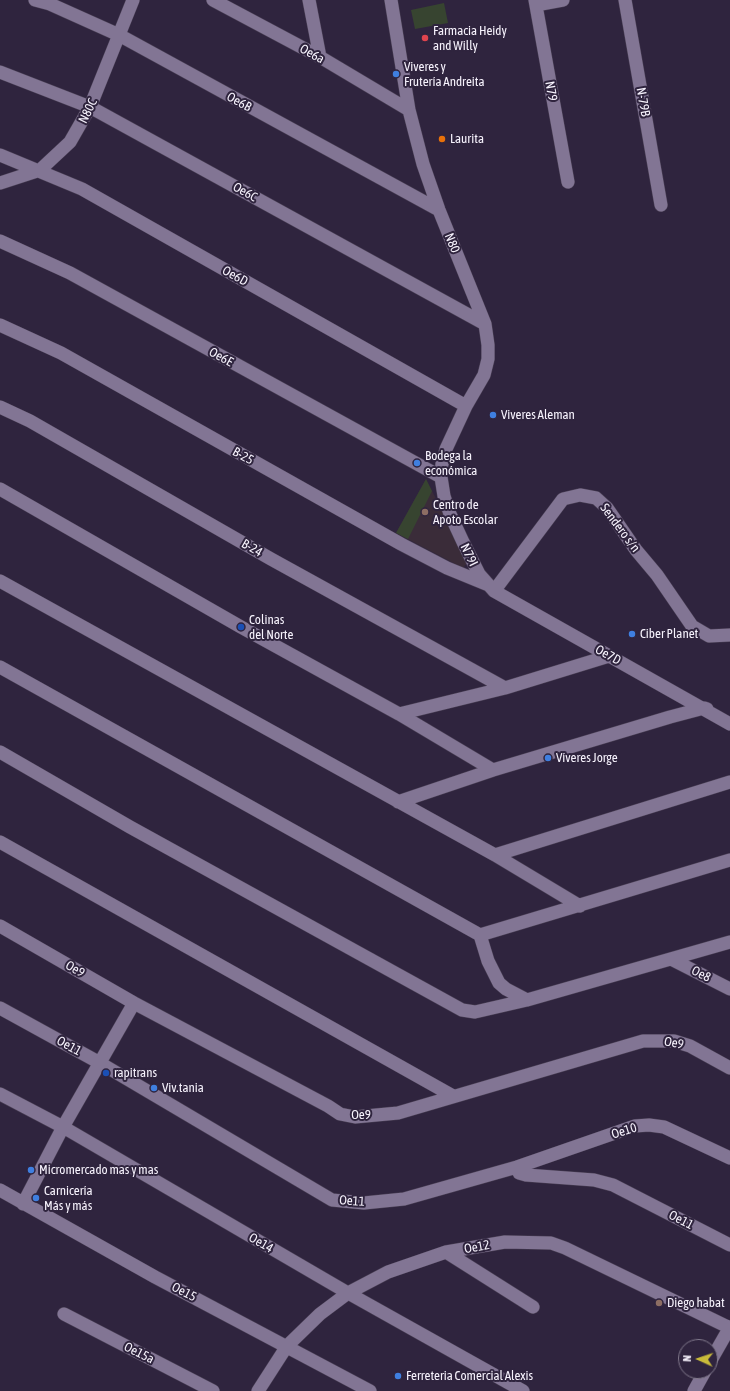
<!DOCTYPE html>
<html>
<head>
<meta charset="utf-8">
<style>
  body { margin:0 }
  #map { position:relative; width:730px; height:1391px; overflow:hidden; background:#2f243e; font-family:"Asap Condensed",sans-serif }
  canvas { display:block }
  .north { position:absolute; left:678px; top:1339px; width:40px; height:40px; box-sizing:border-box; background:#2f243e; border:1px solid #7f778a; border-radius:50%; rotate:273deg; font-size:11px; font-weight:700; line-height:16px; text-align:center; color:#f7f3fd }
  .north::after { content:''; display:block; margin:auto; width:14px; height:18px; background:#c9bb3a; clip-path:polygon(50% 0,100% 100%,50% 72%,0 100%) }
</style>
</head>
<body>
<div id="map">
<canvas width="730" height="1391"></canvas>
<div class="north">N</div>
</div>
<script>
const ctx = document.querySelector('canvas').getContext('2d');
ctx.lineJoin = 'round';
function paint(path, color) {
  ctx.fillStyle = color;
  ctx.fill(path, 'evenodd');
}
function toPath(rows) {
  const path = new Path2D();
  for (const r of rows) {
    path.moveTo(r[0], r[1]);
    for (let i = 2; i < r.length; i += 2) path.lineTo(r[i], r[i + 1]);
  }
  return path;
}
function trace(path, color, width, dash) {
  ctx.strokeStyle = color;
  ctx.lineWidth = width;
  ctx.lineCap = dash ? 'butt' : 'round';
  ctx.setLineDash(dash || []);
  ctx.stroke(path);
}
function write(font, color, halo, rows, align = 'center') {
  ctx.font = font + ' "Asap Condensed",sans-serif';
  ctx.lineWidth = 4;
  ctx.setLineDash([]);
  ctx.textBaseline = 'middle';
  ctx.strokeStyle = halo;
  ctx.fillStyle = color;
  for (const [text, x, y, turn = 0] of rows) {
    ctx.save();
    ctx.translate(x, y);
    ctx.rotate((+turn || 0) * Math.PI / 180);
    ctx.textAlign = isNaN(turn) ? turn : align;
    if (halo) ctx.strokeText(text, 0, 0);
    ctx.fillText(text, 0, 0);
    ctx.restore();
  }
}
const education = toPath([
  [426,479,468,562,463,568,396,533]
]);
const green = toPath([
  [444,3,448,23,415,29,411,10],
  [426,479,432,491,408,539,396,533]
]);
const minor = toPath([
  [35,0,50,4,119,35,439,210],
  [213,0,320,57,409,110],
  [309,0,320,57],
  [391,0,409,110,423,164,439,210,485,324,488,345,488,359,484,375,466,406,446,449,442,464,441,477,444,496,450,514,463,542,479,574,494,591,730,724],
  [535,0,568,182],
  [625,0,661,205],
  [536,5,563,0],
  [0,72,90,107,485,324],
  [0,155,82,189,466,406],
  [0,183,40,170,70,142,90,107,133,0],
  [0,241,70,273,441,477],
  [0,325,61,353,401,544,447,568,486,584],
  [0,407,30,421,271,559,505,688],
  [0,489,241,627,399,714,493,770],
  [0,581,495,855,580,906],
  [494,591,563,499,580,495,596,498,607,508,636,550,657,575,692,626,709,636,730,635],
  [0,667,480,935,488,961,499,983,506,989,527,1000],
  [399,714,505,688,609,656],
  [0,752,130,827,462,1010,475,1012,527,1000,730,942],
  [398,802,493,770,670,717,704,708,707,709],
  [0,842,453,1096],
  [495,855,730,782],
  [0,926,134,1003,328,1106,340,1114,355,1117,398,1113,643,1041,674,1041,690,1046,730,1068],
  [480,935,730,860],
  [671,959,730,989],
  [0,1008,100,1063,332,1200,364,1203,404,1199,517,1167,635,1126,649,1125,664,1127,730,1158],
  [0,1094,63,1127,348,1293,523,1391],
  [517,1167,519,1173,526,1175,594,1180,613,1185,730,1245],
  [0,1190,155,1277,370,1391],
  [23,1204,63,1127,134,1003],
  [446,1252,533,1307],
  [64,1314,213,1391],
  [710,1362,730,1327],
  [258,1391,287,1346,320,1314,348,1293,388,1272,446,1252,505,1242,551,1243,565,1248,730,1328],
  [694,1391,705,1371]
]);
const markers = [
  [425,38,4,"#e0444e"],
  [396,74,4,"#3f7fe0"],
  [442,139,4,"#e8710a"],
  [493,415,4,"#3f7fe0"],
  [417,463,4,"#3f7fe0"],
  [425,512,4,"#8d6e63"],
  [241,627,4,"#1a4fb4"],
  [632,634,4,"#3f7fe0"],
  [548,758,4,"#3f7fe0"],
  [106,1073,4,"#1a4fb4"],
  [154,1088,4,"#3f7fe0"],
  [31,1170,4,"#3f7fe0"],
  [36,1198,4,"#3f7fe0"],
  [659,1303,4,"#8d6e63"],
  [398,1376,4,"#3f7fe0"]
];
const poiNames = [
  ["Farmacia Heidy",433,31],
  ["and Willy",433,46],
  ["Viveres y",404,67],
  ["Frutería Andreita",404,82],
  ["Laurita",450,139],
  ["Viveres Aleman",501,415],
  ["Bodega la",425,456],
  ["económica",425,471],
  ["Centro de",433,505],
  ["Apoto Escolar",433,520],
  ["Colinas",249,620],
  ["del Norte",249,635],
  ["Ciber Planet",640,634],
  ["Víveres Jorge",556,758],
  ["rapitrans",114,1073],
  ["Viv.tania",162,1088],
  ["Micromercado mas y mas",39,1170],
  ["Carnicería",44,1191],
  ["Más y más",44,1206],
  ["Diego habat",667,1303],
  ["Ferreteria Comercial Alexis",406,1376]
];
const streetNames = [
  ["Oe6a",312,54,29],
  ["N79",551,91,80],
  ["Oe6B",239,102,29],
  ["N-79B",643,102,80],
  ["N80C",88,111,-64],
  ["Oe6C",245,192,29],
  ["N80",452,243,68],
  ["Oe6D",235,276,29],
  ["Oe6E",221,357,29],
  ["B-25",243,456,29],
  ["Sendero s/n",620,528,53],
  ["B-24",252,548,30],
  ["N79I",469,555,64],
  ["Oe7D",608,655,29],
  ["Oe9",75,969,30],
  ["Oe8",701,974,27],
  ["Oe9",674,1043,11],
  ["Oe11",69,1046,29],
  ["Oe9",361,1115],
  ["Oe10",624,1131,-17],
  ["Oe11",352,1201,4],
  ["Oe11",681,1220,27],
  ["Oe14",261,1243,30],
  ["Oe12",477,1247,-10],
  ["Oe15",184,1292,27],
  ["Oe15a",139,1353,27]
];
paint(education, '#3a2c39');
paint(green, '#374430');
trace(minor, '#493f54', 14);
trace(minor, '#827594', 13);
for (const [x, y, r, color] of markers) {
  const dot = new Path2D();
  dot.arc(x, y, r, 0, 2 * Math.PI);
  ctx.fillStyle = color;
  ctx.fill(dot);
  trace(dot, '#2f243e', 1.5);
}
write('13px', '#f7f3fd', '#2f243e', poiNames, 'left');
write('13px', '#f7f3fd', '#2f243e', streetNames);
</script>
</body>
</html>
